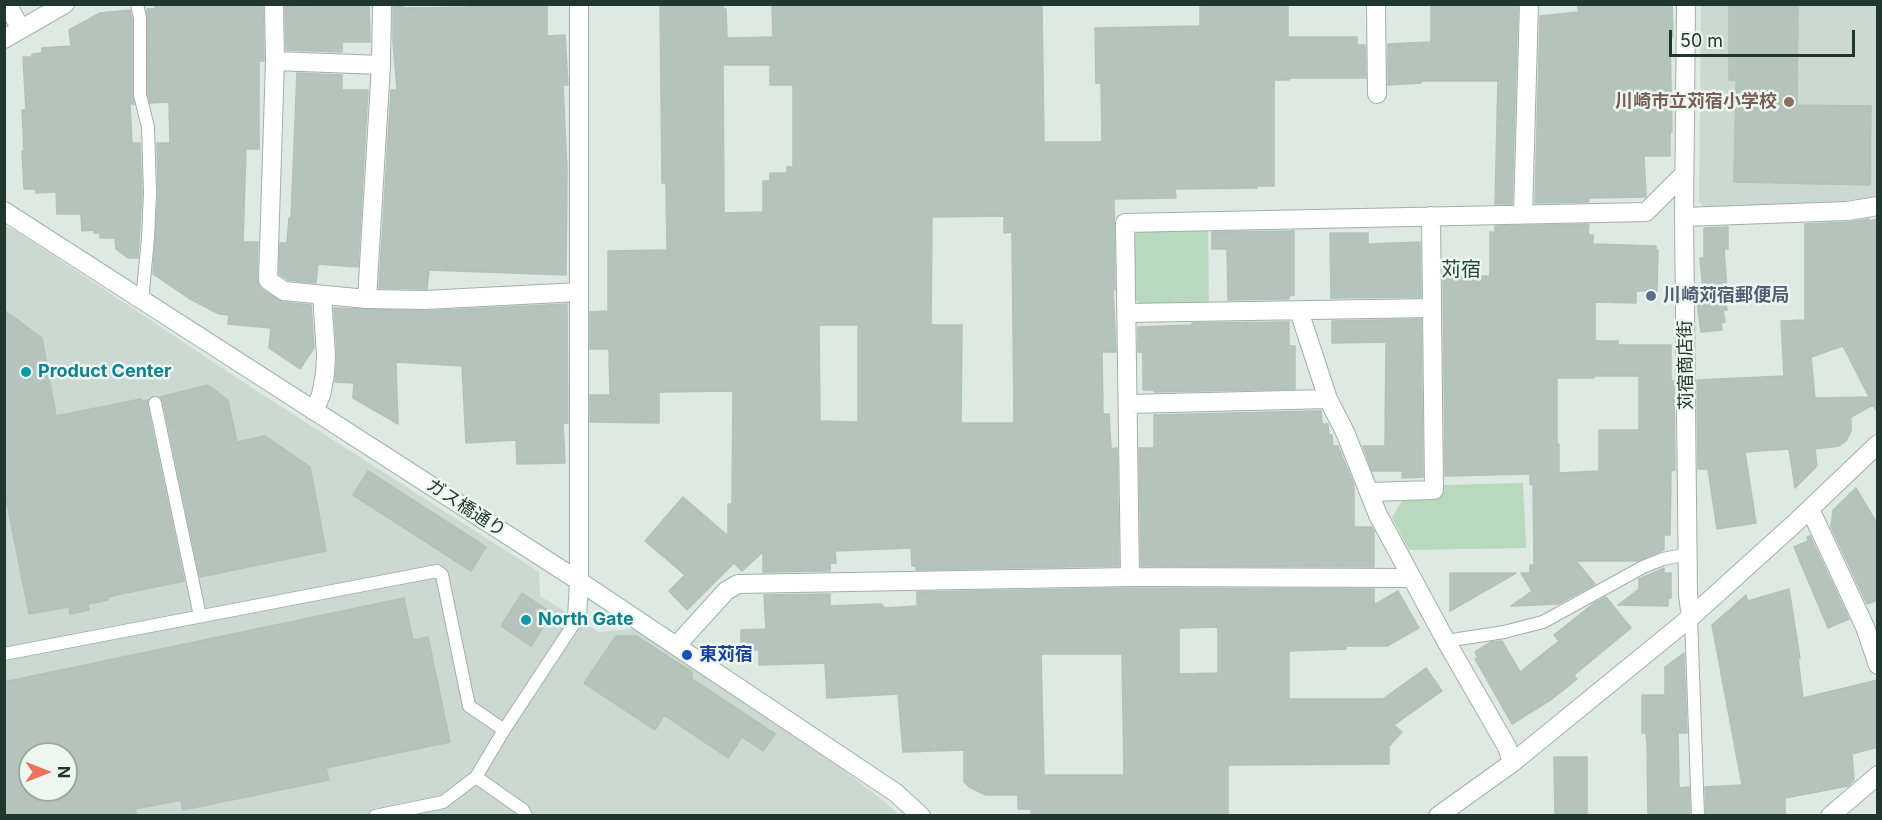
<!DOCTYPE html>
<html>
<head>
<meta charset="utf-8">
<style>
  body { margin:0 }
  #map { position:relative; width:1882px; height:820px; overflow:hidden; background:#dee9e3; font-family:Inter,sans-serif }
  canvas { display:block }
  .frame { position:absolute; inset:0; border:6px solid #20372f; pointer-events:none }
  .north { position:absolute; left:18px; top:742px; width:60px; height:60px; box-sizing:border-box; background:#eef6f1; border:2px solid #9caaa3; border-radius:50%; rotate:90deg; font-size:16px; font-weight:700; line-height:24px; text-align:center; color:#20372f }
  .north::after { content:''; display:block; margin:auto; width:21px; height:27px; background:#e9735b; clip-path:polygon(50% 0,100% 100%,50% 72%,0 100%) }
  .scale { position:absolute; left:1669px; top:30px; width:186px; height:27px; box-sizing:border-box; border:3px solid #20372f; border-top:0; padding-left:8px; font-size:18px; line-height:21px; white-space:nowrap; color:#20372f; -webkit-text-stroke:4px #eef6f1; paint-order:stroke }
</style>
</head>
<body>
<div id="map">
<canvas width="1882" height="820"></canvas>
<div class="frame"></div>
<div class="north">N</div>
<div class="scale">50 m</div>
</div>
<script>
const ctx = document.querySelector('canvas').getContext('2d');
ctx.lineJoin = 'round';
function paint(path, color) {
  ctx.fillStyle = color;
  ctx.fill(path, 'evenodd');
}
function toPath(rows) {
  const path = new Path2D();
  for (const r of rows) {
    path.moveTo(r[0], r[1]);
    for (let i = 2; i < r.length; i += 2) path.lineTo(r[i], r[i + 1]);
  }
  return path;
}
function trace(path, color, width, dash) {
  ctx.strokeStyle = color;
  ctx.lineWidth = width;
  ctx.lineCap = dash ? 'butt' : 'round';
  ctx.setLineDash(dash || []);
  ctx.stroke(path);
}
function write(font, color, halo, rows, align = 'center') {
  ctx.font = font + ' Inter,"Noto Sans JP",sans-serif';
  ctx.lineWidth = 5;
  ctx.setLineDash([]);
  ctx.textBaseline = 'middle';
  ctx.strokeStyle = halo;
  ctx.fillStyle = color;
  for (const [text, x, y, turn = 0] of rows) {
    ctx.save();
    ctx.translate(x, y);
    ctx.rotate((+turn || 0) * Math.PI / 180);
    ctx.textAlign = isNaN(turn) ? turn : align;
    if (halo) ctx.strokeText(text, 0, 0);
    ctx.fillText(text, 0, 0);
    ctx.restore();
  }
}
const built = toPath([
  [1701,5,1877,5,1877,199,1840,203,1704,207,1699,201],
  [4,225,21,234,249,386,539,572,540,596,599,632,634,629,817,750,885,802,899,815,5,815],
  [30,754,66,754,66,790,30,790]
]);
const green = toPath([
  [1208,229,1209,304,1141,305,1134,298,1132,237,1140,230],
  [1523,483,1526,548,1409,550,1392,518,1403,499,1434,499,1444,485]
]);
const building = toPath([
  [155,4,263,4,264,61,259,61,259,149,246,149,243,242,258,242,257,280,261,289,282,302,311,305,314,348,300,369,269,348,271,328,228,324,229,315,219,314,190,299,153,274,158,193,157,143,170,143,169,102,150,103,148,94,147,9,155,9,155,4],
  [369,4,370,42,342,42,342,52,286,50,285,6,369,4],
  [467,4,547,4,547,36,565,35,568,85,563,85,567,171,566,275,429,270,427,289,379,288,391,90,397,90,393,42,393,6,403,6,403,8,467,7,467,4],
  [660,4,723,4,723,9,726,9,727,38,773,37,772,4,1042,4,1044,142,1102,142,1101,83,1096,83,1095,28,1200,26,1200,4,1288,4,1288,37,1357,37,1357,45,1365,45,1366,78,1289,78,1289,80,1274,80,1274,186,1257,186,1257,188,1175,189,1176,198,1114,199,1115,290,1113,290,1116,352,1102,352,1103,414,1109,414,1111,449,1117,448,1119,566,916,570,916,566,912,566,911,548,835,551,836,563,830,563,830,571,763,572,763,552,742,571,734,563,687,610,669,591,685,575,645,541,683,497,728,536,728,504,732,504,733,391,659,392,659,423,590,422,590,395,610,395,609,349,590,349,590,312,608,311,608,251,667,250,666,185,665,183,662,183,660,4],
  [723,65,770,65,770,85,793,85,793,167,787,167,787,173,770,173,770,181,763,181,763,212,724,213,723,65],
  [1004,216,1004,233,1012,232,1014,423,961,423,962,325,931,325,932,217,1004,216],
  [819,325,858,325,858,422,820,421,819,325],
  [1431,4,1518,4,1512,204,1495,204,1498,81,1421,81,1421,83,1388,85,1388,44,1431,42,1431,4],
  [1577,4,1672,4,1673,37,1670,37,1672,132,1670,132,1670,156,1644,156,1646,197,1589,198,1589,202,1535,203,1540,16,1579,12,1577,4],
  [1729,4,1798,4,1797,105,1871,106,1870,185,1734,182,1736,80,1729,80,1729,4],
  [130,10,132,19,132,95,134,104,130,104,132,143,140,143,142,193,138,258,128,258,116,249,115,238,100,238,100,233,94,233,94,230,82,231,81,214,57,214,56,192,36,193,36,189,24,189,22,151,24,151,22,110,26,110,23,57,32,57,32,54,42,53,42,48,71,46,69,30,100,13,130,10],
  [297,73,342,75,342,90,368,90,358,267,318,264,316,283,288,280,279,274,280,243,287,243,289,218,291,218,297,73],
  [1869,219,1869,221,1878,219,1878,413,1873,405,1851,417,1851,431,1846,441,1839,446,1815,449,1817,466,1795,488,1789,449,1745,452,1756,523,1717,529,1708,469,1698,469,1697,380,1784,376,1781,321,1805,320,1805,224,1848,222,1869,219],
  [1843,346,1869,397,1815,398,1811,357,1843,346],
  [1589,224,1588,235,1593,235,1593,244,1656,246,1656,250,1658,250,1657,291,1636,291,1636,303,1595,302,1595,341,1618,341,1618,345,1671,345,1671,381,1674,381,1675,470,1671,471,1670,535,1664,535,1664,550,1637,561,1576,561,1595,584,1558,604,1511,606,1532,591,1521,573,1530,573,1530,565,1534,565,1533,485,1530,484,1530,474,1445,476,1443,277,1490,276,1490,232,1495,232,1495,226,1589,224],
  [1594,376,1639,376,1639,430,1599,430,1599,471,1559,473,1559,444,1557,444,1557,378,1594,378,1594,376],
  [1728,227,1728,249,1724,249,1727,290,1724,290,1727,310,1723,310,1725,322,1721,323,1722,330,1701,332,1697,302,1704,301,1700,258,1704,258,1704,228,1728,227],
  [1294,231,1294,295,1289,296,1289,299,1228,300,1227,249,1212,249,1212,232,1294,231],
  [1330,233,1368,233,1368,244,1420,242,1421,297,1331,298,1330,233],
  [567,304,568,423,563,423,565,463,517,464,516,440,466,443,462,366,396,362,398,424,353,398,354,383,335,382,337,355,334,308,425,311,567,304],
  [4,310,42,338,56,416,141,399,141,401,148,400,147,405,184,581,107,597,108,600,88,604,89,610,70,614,69,607,29,614,4,488,4,310],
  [1421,319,1423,477,1402,478,1402,471,1372,471,1363,446,1385,446,1386,342,1332,343,1332,321,1421,319],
  [1289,322,1289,346,1295,346,1295,389,1154,392,1154,390,1143,390,1143,352,1138,352,1138,327,1192,325,1192,323,1289,322],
  [208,385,228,400,237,442,265,436,310,467,326,551,200,577,163,401,160,397,208,385],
  [1315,411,1321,411,1322,424,1328,424,1329,435,1332,435,1333,446,1338,446,1354,485,1354,527,1372,527,1374,531,1374,567,1141,566,1139,448,1154,448,1154,415,1315,411],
  [368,471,486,547,471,571,353,495,368,471],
  [1856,488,1878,525,1878,600,1867,604,1831,527,1833,510,1856,488],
  [1810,536,1849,619,1828,628,1794,547,1808,541,1807,537,1810,536],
  [1664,568,1664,573,1671,573,1671,598,1668,598,1668,606,1618,605,1639,589,1639,579,1664,568],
  [1450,573,1516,573,1450,611,1450,573],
  [1130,588,1374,589,1374,605,1398,591,1419,628,1387,646,1346,646,1346,649,1291,651,1289,652,1289,699,1383,699,1426,668,1442,691,1394,725,1402,732,1389,746,1389,764,1228,765,1228,816,1031,816,1031,809,1018,809,1018,795,986,795,969,787,964,782,964,750,903,752,898,694,827,698,825,663,759,665,759,650,741,650,741,630,766,629,764,595,830,594,830,606,881,604,885,608,917,606,917,592,1130,588],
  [1218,627,1218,673,1179,674,1179,628,1218,627],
  [1041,654,1122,654,1124,775,1044,775,1041,654],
  [1789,589,1800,658,1798,659,1803,698,1878,680,1878,747,1852,754,1854,780,1848,786,1785,798,1785,816,1706,816,1705,787,1742,785,1712,625,1746,595,1748,601,1789,589],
  [522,593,552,613,531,646,501,626,522,593],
  [1606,597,1631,628,1574,675,1577,679,1552,699,1512,724,1475,659,1478,657,1475,652,1491,642,1502,641,1520,672,1559,641,1554,635,1593,604,1606,597],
  [404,598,413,640,428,637,450,742,326,768,329,780,183,810,181,800,135,809,137,816,4,816,4,682,404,598],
  [30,754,66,754,66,790,30,790,30,754],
  [616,636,636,636,692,672,692,679,775,734,763,751,742,737,728,758,664,715,655,730,584,683,616,636],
  [1684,653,1687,733,1678,733,1679,788,1689,787,1690,816,1648,816,1647,743,1646,733,1642,733,1642,695,1665,695,1665,667,1684,653],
  [1554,757,1587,757,1587,816,1555,816,1554,757]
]);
const lane = toPath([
  [137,4,140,18,140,95,148,127,150,193,148,238,142,301],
  [155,403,200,616],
  [1691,617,1698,816],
  [1446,641,1504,632,1543,622,1643,567,1663,559,1688,554],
  [4,654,437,571,442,575,469,706,504,730],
  [476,777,523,810,526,816],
  [375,816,443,802,476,777,504,730,577,619]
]);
const street = toPath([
  [7,4,21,29],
  [274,4,275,61,268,280,284,291,367,299,381,65,382,4],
  [1376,4,1377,94],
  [1686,4,1684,217,1688,595,1691,617],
  [275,61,381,65],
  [1523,214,1529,4],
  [1684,217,1847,211,1878,206],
  [367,299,425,300,579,292],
  [1299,311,1328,399,1345,432,1378,515,1446,641,1507,747,1512,763],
  [1127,313,1432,308],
  [1128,404,1328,399],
  [314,411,321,395,325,374,326,355,322,295],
  [1369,492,1434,490,1431,216],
  [1810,509,1865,627,1878,665],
  [1130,577,1125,223,1646,212,1684,174],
  [577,619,579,581,579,4],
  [677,645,726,591,738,584,1130,577,1412,578],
  [1438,816,1512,763,1691,617,1794,524,1878,444],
  [1830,816,1878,775]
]);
const secondary = toPath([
  [4,39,65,4],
  [4,211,579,581,896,793,921,816]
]);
const markers = [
  [1789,102,6,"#8d6e63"],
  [1651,296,6,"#5c6f8a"],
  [26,372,6,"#0f9aa8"],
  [526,620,6,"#0f9aa8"],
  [687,655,6,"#1a4fb4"]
];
const educationNames = [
  ["川崎市立苅宿小学校",1777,102]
];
const serviceNames = [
  ["川崎苅宿郵便局",1663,296]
];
const streetNames = [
  ["苅宿商店街",1686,365,-91],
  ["ガス橋通り",466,508,33]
];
const cultureNames = [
  ["Product Center",38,372],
  ["North Gate",538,620]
];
const transitNames = [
  ["東苅宿",699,655]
];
const neighbourhoodNames = [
  ["苅宿",1461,270]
];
paint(built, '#ccd8d2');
paint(green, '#b8d9be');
paint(building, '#b4c3bc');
trace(building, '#b1c2b9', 1.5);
trace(lane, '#a1b0a9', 14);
trace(street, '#a1b0a9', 20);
trace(secondary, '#9eb4aa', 20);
trace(lane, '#fff', 12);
trace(street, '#fff', 18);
trace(secondary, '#fff', 18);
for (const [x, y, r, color] of markers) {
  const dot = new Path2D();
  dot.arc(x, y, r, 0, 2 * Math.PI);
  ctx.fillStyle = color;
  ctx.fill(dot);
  trace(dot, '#eef6f1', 2);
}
write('bold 18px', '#785e54', '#eef6f1', educationNames, 'right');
write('bold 18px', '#4e5e75', '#eef6f1', serviceNames, 'left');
write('18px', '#20372f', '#eef6f1', streetNames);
write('bold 18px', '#0d838f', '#eef6f1', cultureNames, 'left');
write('bold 18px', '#164399', '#eef6f1', transitNames, 'left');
write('20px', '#1e483a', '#eef6f1', neighbourhoodNames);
</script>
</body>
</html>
